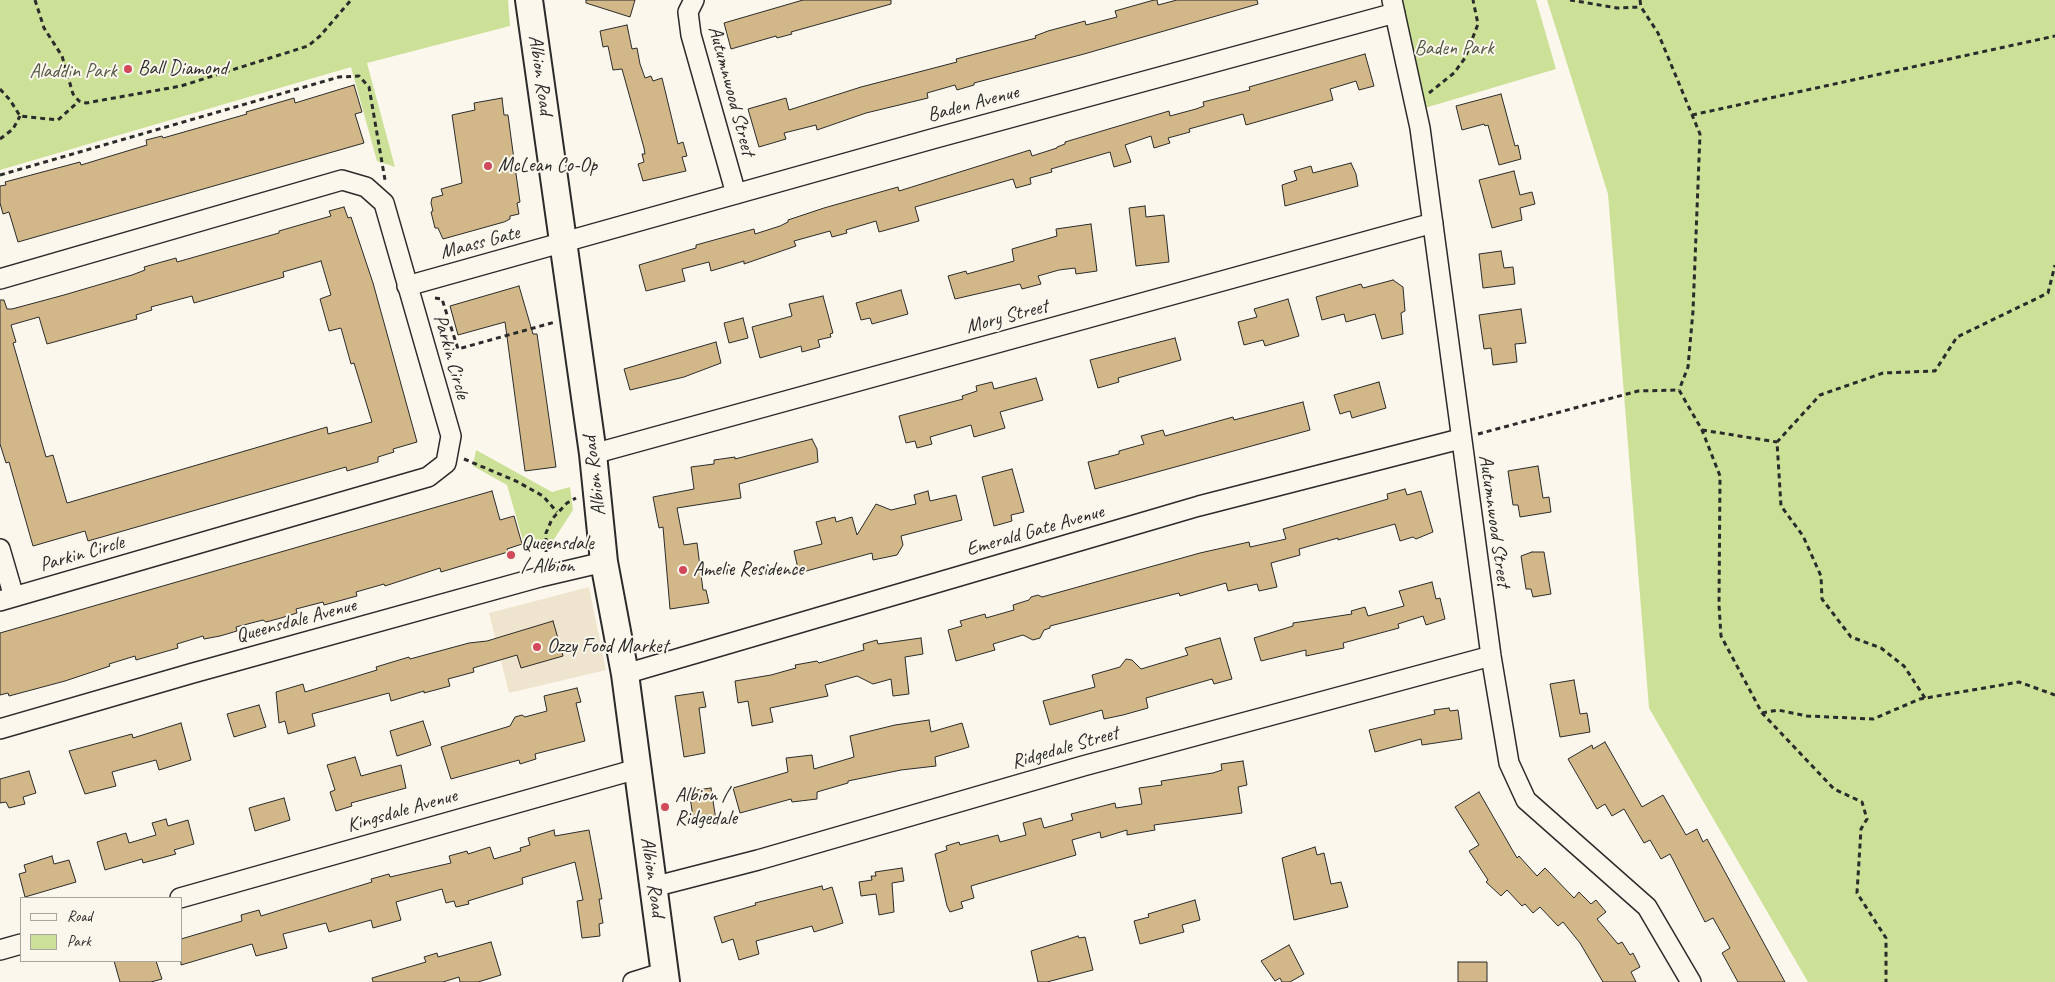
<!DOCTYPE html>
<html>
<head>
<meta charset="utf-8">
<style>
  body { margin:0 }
  #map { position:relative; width:2055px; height:982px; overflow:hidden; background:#fbf7ec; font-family:Caveat,sans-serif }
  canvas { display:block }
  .legend { position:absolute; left:20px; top:897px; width:162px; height:65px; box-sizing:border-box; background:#fbf7ec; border:1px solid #a8a59f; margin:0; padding:6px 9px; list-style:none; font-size:15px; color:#2b2b2b }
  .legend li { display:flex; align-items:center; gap:10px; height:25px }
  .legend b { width:25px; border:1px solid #a8a59f }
</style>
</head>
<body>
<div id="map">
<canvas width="2055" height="982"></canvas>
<ul class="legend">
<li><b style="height:6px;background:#fbf7ec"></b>Road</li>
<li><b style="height:14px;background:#cce197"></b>Park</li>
</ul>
</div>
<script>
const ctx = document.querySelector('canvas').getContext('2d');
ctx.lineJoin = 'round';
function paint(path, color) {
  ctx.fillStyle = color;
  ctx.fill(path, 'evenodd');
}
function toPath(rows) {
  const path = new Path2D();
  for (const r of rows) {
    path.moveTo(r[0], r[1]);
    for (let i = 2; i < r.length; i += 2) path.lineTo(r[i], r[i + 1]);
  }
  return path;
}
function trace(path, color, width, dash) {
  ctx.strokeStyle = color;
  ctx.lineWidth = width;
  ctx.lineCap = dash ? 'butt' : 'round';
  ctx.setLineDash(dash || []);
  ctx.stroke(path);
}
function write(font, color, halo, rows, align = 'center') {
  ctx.font = font + ' Caveat,sans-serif';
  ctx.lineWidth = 4;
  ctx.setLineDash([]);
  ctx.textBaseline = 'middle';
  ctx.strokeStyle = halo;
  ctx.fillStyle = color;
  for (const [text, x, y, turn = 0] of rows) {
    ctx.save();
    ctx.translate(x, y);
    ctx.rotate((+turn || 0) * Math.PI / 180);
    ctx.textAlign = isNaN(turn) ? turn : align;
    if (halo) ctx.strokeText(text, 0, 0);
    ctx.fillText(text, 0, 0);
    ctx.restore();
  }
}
const built = toPath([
  [589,587,606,670,509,693,489,613]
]);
const green = toPath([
  [0,0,508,0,510,26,367,63,395,167,377,161,351,67,0,170],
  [1392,0,1536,0,1556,69,1418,110],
  [1547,0,2055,0,2055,982,1808,982,1649,708,1608,194],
  [476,450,552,492,570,487,573,510,551,544,526,551,507,485,473,466]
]);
const building = toPath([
  [586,0,635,0,630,17,586,3,586,0],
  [803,0,891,0,891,4,791,32,792,34,777,38,776,36,731,49,724,23,803,0],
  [1154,0,1157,0,1158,5,1177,0,1257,0,1258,4,1084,54,974,83,974,85,957,90,955,85,927,93,928,98,866,113,817,130,816,125,784,133,786,139,759,147,748,109,786,98,789,110,861,87,957,62,956,59,1036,38,1035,36,1048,31,1085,21,1086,25,1117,17,1115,11,1154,0],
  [627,25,632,49,637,48,640,64,645,78,651,76,653,81,662,78,678,144,683,142,687,156,682,157,686,171,643,181,638,164,644,162,642,154,645,154,644,148,622,69,613,70,608,46,603,47,600,31,627,25],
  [1365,54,1374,86,1359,90,1356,81,1330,89,1333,100,1246,125,1243,114,1189,129,1190,132,1168,138,1170,143,1154,148,1151,136,1125,145,1131,162,1114,167,1110,152,1051,169,1052,172,1030,178,1031,184,1016,188,1013,179,915,207,919,221,879,232,876,221,846,230,847,233,832,237,830,231,794,241,796,246,744,264,744,261,711,271,709,262,682,269,685,281,646,291,639,265,696,248,696,245,754,229,755,234,780,226,788,222,788,220,824,208,898,187,899,191,1030,150,1032,156,1057,148,1057,147,1065,144,1065,142,1169,111,1170,116,1196,109,1204,106,1203,102,1250,90,1249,87,1365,54],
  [354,85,362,112,355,114,364,143,18,242,9,212,3,214,0,203,0,186,6,185,5,182,80,162,81,165,147,145,146,140,162,136,163,138,247,114,246,112,294,98,295,103,354,85],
  [1501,94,1515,146,1518,145,1521,159,1499,165,1488,125,1485,126,1484,124,1462,130,1456,106,1501,94],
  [502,98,504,115,508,115,515,167,520,202,517,203,519,214,510,216,510,219,504,222,443,239,438,228,435,228,431,212,433,211,431,203,432,198,443,195,441,189,462,183,452,115,475,110,474,103,502,98],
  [1351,163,1356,174,1358,186,1285,206,1282,185,1297,180,1294,171,1311,166,1313,173,1351,163],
  [1514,171,1520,195,1532,192,1535,204,1520,208,1522,220,1492,228,1479,180,1514,171],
  [1145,206,1146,217,1164,215,1169,262,1136,266,1129,208,1145,206],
  [344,207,348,218,351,217,373,283,417,442,393,449,394,452,378,457,378,462,347,471,346,467,88,541,85,531,33,546,9,462,6,463,0,444,0,300,4,300,7,309,12,309,64,295,132,275,145,270,144,267,176,258,177,262,279,233,279,231,331,216,329,211,344,207],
  [321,261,331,295,320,299,329,331,341,328,351,364,354,363,372,422,328,434,327,427,67,503,53,455,46,457,13,343,16,342,11,325,39,317,47,344,137,319,136,315,152,310,151,307,192,296,194,303,284,277,283,272,321,261],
  [1091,224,1097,271,1076,274,1075,268,1059,270,1038,276,1041,284,1022,289,1020,284,955,299,948,276,966,271,967,274,1014,261,1012,249,1057,236,1056,229,1091,224],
  [1501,251,1504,268,1513,267,1515,284,1483,288,1479,254,1501,251],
  [1393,280,1403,287,1405,311,1401,313,1403,334,1382,339,1375,314,1346,322,1344,314,1322,320,1316,297,1361,284,1363,288,1393,280],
  [519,286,533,334,537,334,556,467,525,471,505,322,458,335,450,306,519,286],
  [901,290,908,314,872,324,870,318,861,320,856,303,901,290],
  [823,296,833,333,830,334,831,337,818,340,820,347,802,352,801,346,760,358,752,327,792,316,789,304,823,296],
  [1288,299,1299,336,1265,346,1263,340,1244,345,1238,322,1257,317,1254,309,1288,299],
  [1521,309,1526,343,1515,344,1517,362,1493,365,1491,348,1484,349,1479,315,1521,309],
  [743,318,748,338,729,343,724,323,743,318],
  [1175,338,1181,360,1118,378,1119,382,1098,388,1090,360,1175,338],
  [716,342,721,363,684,377,630,390,624,369,716,342],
  [1036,378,1043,400,1000,412,1005,428,974,437,971,425,930,437,932,444,917,448,915,441,906,443,899,416,963,399,962,396,977,391,976,386,992,382,994,389,1036,378],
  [1379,382,1386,408,1352,418,1350,411,1340,414,1334,395,1379,382],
  [1303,402,1310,430,1095,489,1088,462,1119,454,1119,451,1144,444,1141,436,1163,430,1165,436,1233,417,1234,420,1303,402],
  [812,439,817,449,818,462,739,484,741,498,677,508,684,545,697,543,703,590,706,590,709,603,670,609,663,527,659,528,653,497,694,489,691,467,714,464,714,460,735,457,735,459,812,439],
  [1538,466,1543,498,1549,497,1551,512,1520,517,1518,505,1513,505,1508,471,1538,466],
  [1012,469,1024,512,1011,515,1012,521,994,526,982,477,1012,469],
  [1405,489,1407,495,1421,491,1433,532,1416,539,1413,537,1400,541,1395,524,1338,540,1338,538,1299,549,1300,555,1271,563,1277,587,1259,591,1257,584,1228,591,1226,583,1180,596,1179,593,1050,626,1050,628,1044,630,1040,638,1033,640,1023,635,993,644,995,650,956,661,948,630,962,626,960,621,985,614,986,618,1014,610,1013,605,1029,600,1031,597,1038,595,1042,597,1200,553,1249,542,1250,547,1286,539,1283,529,1388,499,1387,494,1405,489],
  [492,491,500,520,514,516,522,544,507,549,508,552,441,572,440,568,385,586,384,584,356,592,357,596,324,605,323,602,296,609,297,613,281,618,266,622,263,620,236,627,237,631,220,636,204,639,203,636,177,644,178,648,136,660,135,656,109,664,110,666,65,681,9,696,8,693,0,695,0,633,492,491],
  [928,491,930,501,956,495,962,520,901,536,903,545,897,555,873,560,872,553,799,573,794,551,822,544,816,522,835,517,836,522,852,517,857,535,876,504,891,510,916,504,914,495,928,491],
  [1532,552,1544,552,1551,594,1533,597,1531,589,1526,589,1521,556,1532,552],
  [1432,582,1436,599,1440,598,1445,619,1426,625,1423,616,1398,624,1399,628,1343,643,1344,648,1306,656,1306,650,1261,661,1254,638,1293,626,1293,623,1352,614,1351,611,1365,607,1368,616,1404,606,1399,591,1432,582],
  [553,621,563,656,521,668,517,655,473,668,474,672,448,679,450,686,424,693,424,691,391,701,389,693,312,714,315,726,288,734,285,721,279,723,276,692,303,684,305,692,377,670,376,667,409,657,410,659,469,643,487,641,553,621],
  [921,638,923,654,905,657,909,694,893,696,891,679,873,684,857,676,825,685,828,696,770,708,773,722,752,726,748,701,738,703,735,681,771,675,796,668,795,665,817,661,819,663,864,650,863,644,877,640,878,644,921,638],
  [1220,638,1232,679,1214,684,1212,679,1146,698,1148,708,1123,715,1104,719,1102,710,1050,725,1043,701,1095,687,1092,675,1120,667,1126,659,1132,660,1141,669,1188,655,1185,648,1220,638],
  [1574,680,1580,714,1587,713,1590,732,1560,737,1550,684,1574,680],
  [577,688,581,702,576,703,585,741,535,754,536,759,520,764,519,760,451,779,441,747,510,726,515,717,522,715,525,717,547,711,544,696,577,688],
  [703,692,706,707,699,708,705,753,684,757,675,696,703,692],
  [259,705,266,727,234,737,227,714,259,705],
  [1449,708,1450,711,1458,710,1462,739,1422,745,1421,739,1375,752,1369,730,1435,714,1434,710,1449,708],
  [929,720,931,732,962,723,969,747,935,757,936,766,901,770,848,781,848,783,817,792,817,799,792,802,791,799,740,813,733,788,788,772,786,758,812,755,814,769,854,757,850,736,895,725,929,720],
  [423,721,431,745,397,756,390,731,423,721],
  [181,723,191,760,159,770,156,760,112,772,116,786,85,794,69,751,132,734,133,738,181,723],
  [1605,742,1642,807,1663,795,1686,835,1697,829,1703,842,1707,839,1785,982,1738,982,1722,953,1730,948,1713,918,1705,922,1670,854,1661,859,1650,840,1644,843,1624,809,1612,816,1605,804,1597,809,1568,759,1592,745,1593,749,1605,742],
  [355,757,361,776,401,765,406,788,351,803,352,806,336,811,330,792,335,790,327,765,355,757],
  [1243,761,1247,785,1238,787,1242,813,1154,825,1155,830,1127,835,1127,830,1101,838,1100,832,1072,840,1076,855,971,886,974,898,961,902,963,908,950,912,947,906,935,854,947,850,946,846,959,842,960,845,998,835,1000,842,1026,835,1023,823,1041,818,1044,828,1073,820,1071,814,1115,803,1116,808,1142,804,1139,788,1162,785,1161,781,1213,773,1222,770,1221,764,1243,761],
  [29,771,36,793,23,797,25,804,9,808,6,802,0,803,0,779,29,771],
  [711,788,716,820,694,823,689,791,711,788],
  [1479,792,1517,858,1519,856,1537,876,1545,868,1574,898,1579,892,1591,904,1596,900,1606,912,1597,919,1618,944,1622,942,1630,955,1633,953,1640,967,1631,972,1636,982,1603,982,1580,943,1563,922,1558,926,1540,907,1533,913,1525,904,1522,906,1507,890,1501,896,1486,882,1488,880,1469,851,1479,845,1455,807,1479,792],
  [284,798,290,820,255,831,249,808,284,798],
  [166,819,168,826,188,820,194,844,174,850,176,854,143,863,142,859,105,870,97,842,126,833,129,843,156,835,152,823,166,819],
  [554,830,555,836,589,830,602,899,599,899,603,923,599,924,600,936,582,938,577,901,583,900,575,862,522,878,523,884,468,901,469,904,456,907,454,901,446,903,442,889,396,902,401,920,373,928,371,920,329,932,326,923,283,934,287,948,256,956,252,944,181,965,181,939,242,921,241,915,259,910,261,916,372,882,371,879,389,874,390,877,451,863,449,856,467,851,468,854,490,847,494,859,521,851,520,848,530,845,528,838,554,830],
  [1315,847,1317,855,1324,853,1331,884,1341,882,1348,907,1294,920,1282,858,1315,847],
  [52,856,54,864,69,860,76,882,25,897,19,874,26,872,24,865,52,856],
  [902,868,904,881,892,883,894,912,879,915,876,894,861,896,859,882,872,880,871,876,876,876,875,872,902,868],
  [822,886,823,890,832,887,843,923,814,932,812,926,756,941,759,954,739,960,733,939,722,943,714,917,756,905,755,903,822,886],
  [1195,900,1200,920,1182,925,1184,932,1140,944,1134,921,1149,917,1148,914,1195,900],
  [1078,936,1079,938,1085,937,1093,970,1047,982,1038,982,1031,951,1078,936],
  [491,942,501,975,478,982,460,982,459,977,443,982,373,982,372,978,426,962,424,957,437,953,438,957,491,942],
  [1289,945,1304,974,1290,982,1282,982,1280,978,1275,981,1261,961,1289,945],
  [114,961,156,961,162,979,151,982,120,982,114,961],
  [1458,962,1487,962,1487,982,1458,982,1458,962]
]);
const path = toPath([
  [35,0,44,28,62,56,73,94,79,101,86,103,181,86,308,46,320,36,351,0],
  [1570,0,1617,8,1641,7],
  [1640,0,1641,7,1658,33,1700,134,1693,311,1688,367,1679,390],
  [0,89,10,100,20,116,58,120,79,101],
  [1429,93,1454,73,1465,58,1478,24,1473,0],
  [1692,115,2055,36],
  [0,139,13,129,20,116],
  [0,175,339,77,359,76,369,87,385,180],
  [435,298,442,299,458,349,555,322],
  [1702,430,1777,442],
  [1478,434,1638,391,1679,390,1702,430,1720,476,1719,605,1721,636,1762,713,1834,789,1862,802,1867,819,1861,829,1857,893,1886,938,1886,982],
  [464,459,516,481,543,496,557,512],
  [546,552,546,533,552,519,567,503,576,498],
  [1925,698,1904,666,1881,648,1851,637,1822,599,1821,576,1803,536,1781,506,1777,442,1820,395,1883,373,1935,371,1957,337,2048,293,2055,265],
  [1762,713,1778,710,1807,716,1873,719,1920,699,2019,682,2055,695]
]);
const street = toPath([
  [694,0,688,12,691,35,736,194],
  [1392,0,1420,128,1491,656,1509,763,1526,800,1647,907,1691,982],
  [0,279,342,180,366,187,384,203,451,436,446,463,428,477,0,601],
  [407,286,932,139,1395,13],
  [593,454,1433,223],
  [0,549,14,597],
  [625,674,1199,506,1460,439],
  [0,729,193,673,540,577,604,562],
  [653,887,758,860,1083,766,1491,656],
  [180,898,637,769],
  [0,950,21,944],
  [633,982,665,972]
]);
const secondary = toPath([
  [529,0,593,454,604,562,625,674,666,982]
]);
const markers = [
  [128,69,5,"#d1495b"],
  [488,166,5,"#d1495b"],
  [511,555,5,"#d1495b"],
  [683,570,5,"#d1495b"],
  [537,647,5,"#d1495b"],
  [665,807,5,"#d1495b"]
];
const parkNames = [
  ["Baden Park",1454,49],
  ["Aladdin Park",73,72]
];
const poiNames = [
  ["Ball Diamond",138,69],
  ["McLean Co-Op",498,166],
  ["Queensdale",521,544],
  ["/ Albion",521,567],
  ["Amelie Residence",693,570],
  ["Ozzy Food Market",547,647],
  ["Albion /",675,796],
  ["Ridgedale",675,819]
];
const streetNames = [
  ["Albion Road",540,75,82],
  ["Autumnwood Street",731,91,75],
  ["Baden Avenue",973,104,-15],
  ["Maass Gate",480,243,-15],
  ["Mory Street",1007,317,-15],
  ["Parkin Circle",451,357,74],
  ["Albion Road",595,476,-97],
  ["Autumnwood Street",1494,521,82],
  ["Emerald Gate Avenue",1035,531,-16],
  ["Parkin Circle",82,554,-16],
  ["Queensdale Avenue",296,621,-15],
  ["Ridgedale Street",1065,748,-16],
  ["Kingsdale Avenue",402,811,-16],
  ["Albion Road",652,877,82]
];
paint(built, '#efe4ce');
paint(green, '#cce197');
paint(building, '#d2b888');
trace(building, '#2b2b2b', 1);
trace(street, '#2b2b2b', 22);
trace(secondary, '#2b2b2b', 30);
trace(path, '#2b2b2b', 3, [5, 4]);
trace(street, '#fbf7ec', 19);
trace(secondary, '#fbf7ec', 26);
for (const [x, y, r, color] of markers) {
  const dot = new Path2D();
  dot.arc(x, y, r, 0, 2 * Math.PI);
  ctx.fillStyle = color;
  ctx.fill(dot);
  trace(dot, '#fbf7ec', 2);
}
write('20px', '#535846', '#fbf7ec', parkNames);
write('20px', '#2b2b2b', '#fbf7ec', poiNames, 'left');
write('20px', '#2b2b2b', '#fbf7ec', streetNames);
</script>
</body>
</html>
